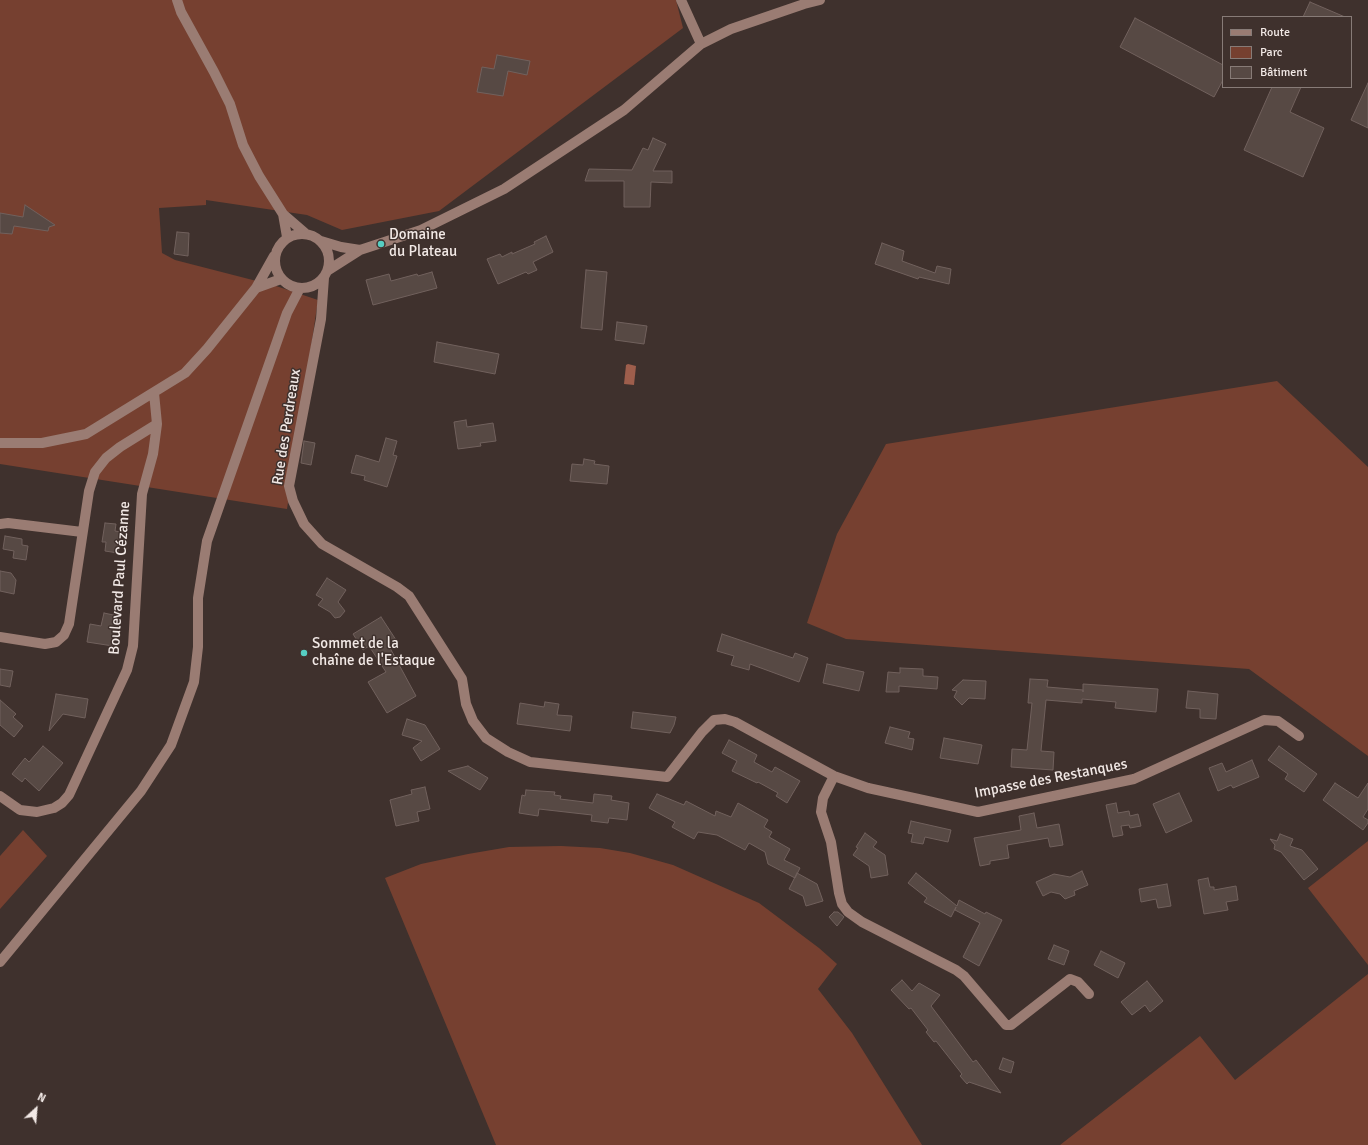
<!DOCTYPE html>
<html>
<head>
<meta charset="utf-8">
<style>
  body { margin:0 }
  #map { position:relative; width:1368px; height:1145px; overflow:hidden; background:#3f312d; font-family:Signika,sans-serif }
  canvas { display:block }
  .legend { position:absolute; left:1222px; top:16px; width:130px; height:72px; box-sizing:border-box; background:#3f312d; border:1px solid #877b77; margin:0; padding:5px 7px; list-style:none; font-size:12px; color:#f2e9e6 }
  .legend li { display:flex; align-items:center; gap:8px; height:20px }
  .legend b { width:20px; border:1px solid #877b77 }
  .north { position:absolute; left:16px; top:1089px; width:40px; height:40px; -webkit-text-stroke:3px #3f312d; paint-order:stroke; rotate:26deg; font-size:11px; font-weight:700; line-height:16px; text-align:center; color:#f2e9e6 }
  .north::after { content:''; display:block; margin:auto; width:14px; height:18px; background:#f2e9e6; clip-path:polygon(50% 0,100% 100%,50% 72%,0 100%) }
</style>
</head>
<body>
<div id="map">
<canvas width="1368" height="1145"></canvas>
<ul class="legend">
<li><b style="height:5px;background:#9a7c73"></b>Route</li>
<li><b style="height:11px;background:#764030"></b>Parc</li>
<li><b style="height:11px;background:#574944"></b>Bâtiment</li>
</ul>
<div class="north">N</div>
</div>
<script>
const ctx = document.querySelector('canvas').getContext('2d');
ctx.lineJoin = 'round';
function paint(path, color) {
  ctx.fillStyle = color;
  ctx.fill(path, 'evenodd');
}
function toPath(rows) {
  const path = new Path2D();
  for (const r of rows) {
    if (r.length === 3) {
      path.moveTo(r[0] + r[2], r[1]);
      path.arc(r[0], r[1], r[2], 0, 2 * Math.PI);
      continue;
    }
    path.moveTo(r[0], r[1]);
    for (let i = 2; i < r.length; i += 2) path.lineTo(r[i], r[i + 1]);
  }
  return path;
}
function trace(path, color, width, dash) {
  ctx.strokeStyle = color;
  ctx.lineWidth = width;
  ctx.lineCap = dash ? 'butt' : 'round';
  ctx.setLineDash(dash || []);
  ctx.stroke(path);
}
function write(font, color, halo, rows, align = 'center') {
  ctx.font = font + ' Signika,sans-serif';
  ctx.lineWidth = 3;
  ctx.setLineDash([]);
  ctx.textBaseline = 'middle';
  ctx.strokeStyle = halo;
  ctx.fillStyle = color;
  for (const [text, x, y, turn = 0] of rows) {
    ctx.save();
    ctx.translate(x, y);
    ctx.rotate((+turn || 0) * Math.PI / 180);
    ctx.textAlign = isNaN(turn) ? turn : align;
    if (halo) ctx.strokeText(text, 0, 0);
    ctx.fillText(text, 0, 0);
    ctx.restore();
  }
}
const green = toPath([
  [0,0,676,0,683,28,439,211,342,230,307,215,206,200,206,205,159,208,162,253,175,260,276,286,318,300,287,509,0,464],
  [1277,381,1368,467,1368,756,1249,669,846,639,807,623,837,534,886,444],
  [23,830,47,856,0,909,0,856],
  [1368,841,1368,965,1308,888],
  [561,846,600,848,630,853,673,865,759,903,819,948,837,964,818,989,852,1033,922,1145,496,1145,385,878,421,864,468,854,509,847],
  [1368,974,1368,1145,1060,1145,1200,1036,1235,1080]
]);
const water = toPath([
  [628,364,636,366,634,385,624,384,626,365]
]);
const building = toPath([
  [1310,2,1345,17,1303,17,1310,2],
  [1135,18,1223,65,1223,80,1214,97,1120,47,1135,18],
  [497,55,530,61,527,75,508,71,503,96,477,92,482,67,494,69,497,55],
  [1368,83,1368,128,1351,120,1368,83],
  [1272,87,1301,87,1290,112,1324,128,1303,177,1244,150,1272,87],
  [653,138,666,144,653,171,672,171,672,183,651,182,650,207,624,207,624,181,585,181,589,169,632,170,643,148,648,150,653,138],
  [25,205,55,225,49,227,48,231,14,226,12,234,0,233,0,213,23,217,25,205],
  [177,232,189,233,188,256,174,254,177,232],
  [546,236,553,252,533,262,537,270,528,274,526,272,498,284,487,259,500,254,502,257,512,252,512,254,535,244,534,242,546,236],
  [882,243,904,251,902,261,935,273,937,266,951,269,949,284,919,277,918,279,875,264,882,243],
  [586,270,607,272,602,330,581,328,586,270],
  [432,272,437,288,373,305,366,280,389,274,391,281,417,274,418,276,432,272],
  [617,322,647,326,644,344,615,340,617,322],
  [437,342,499,354,495,374,434,362,437,342],
  [466,420,467,427,493,423,496,441,480,443,481,446,458,449,454,422,466,420],
  [386,438,397,441,393,455,397,456,387,487,364,480,365,476,351,473,356,455,379,462,386,438],
  [304,441,315,443,311,465,301,463,304,441],
  [584,459,595,461,594,464,609,466,607,484,570,481,572,464,583,465,584,459],
  [105,523,116,524,115,531,121,532,118,553,105,551,106,542,102,542,105,523],
  [5,536,22,539,22,545,28,546,26,560,13,558,14,551,3,549,5,536],
  [0,571,11,573,16,580,14,594,0,591,0,571],
  [327,578,346,590,338,602,345,611,340,617,335,618,330,612,318,605,323,599,316,595,327,578],
  [104,613,118,616,113,646,87,642,90,624,101,626,104,613],
  [381,617,398,643,390,648,416,696,387,713,368,682,386,672,369,646,363,650,353,634,381,617],
  [722,634,793,658,795,653,808,658,799,682,750,664,749,670,731,665,734,656,717,651,722,634],
  [827,664,864,672,859,691,823,683,827,664],
  [900,668,923,669,923,676,938,677,937,689,899,686,899,692,886,692,888,672,900,673,900,668],
  [0,669,13,671,10,687,0,685,0,669],
  [1030,679,1048,680,1047,687,1083,690,1083,692,1083,684,1158,689,1156,712,1115,708,1116,702,1082,699,1082,703,1046,700,1041,751,1054,752,1053,770,1011,767,1012,749,1027,750,1032,703,1028,703,1030,679],
  [963,680,986,681,985,699,969,698,962,705,954,697,957,691,952,690,963,680],
  [1188,691,1218,694,1216,719,1200,718,1200,709,1186,708,1188,691],
  [56,694,88,699,85,718,63,714,49,731,56,694],
  [0,700,16,714,13,717,23,726,14,737,0,725,0,700],
  [545,702,559,704,557,715,572,716,570,731,517,724,520,703,544,707,545,702],
  [633,712,676,717,674,725,670,733,631,728,633,712],
  [407,719,425,725,440,749,421,761,413,748,422,741,402,735,407,719],
  [890,727,910,732,908,738,914,739,912,750,885,743,890,727],
  [944,738,982,745,978,764,940,758,944,738],
  [729,740,757,755,754,762,772,772,775,767,800,781,787,803,776,796,778,793,758,782,757,783,732,771,737,761,722,753,729,740],
  [43,746,63,763,39,791,25,778,22,782,12,774,25,758,29,762,43,746],
  [1279,746,1317,774,1304,792,1285,779,1288,774,1268,760,1279,746],
  [1252,760,1259,777,1233,788,1231,785,1218,791,1209,768,1222,763,1226,772,1252,760],
  [468,766,488,778,480,790,448,771,468,766],
  [1335,783,1358,798,1368,783,1368,809,1363,817,1368,820,1368,823,1363,830,1323,800,1335,783],
  [425,787,430,809,417,812,419,821,396,826,390,800,412,794,411,790,425,787],
  [526,790,555,792,554,795,561,796,560,799,593,803,594,794,612,796,611,800,629,803,627,820,609,818,608,823,591,821,592,815,539,809,538,816,519,813,522,795,525,796,526,790],
  [1179,793,1192,821,1166,833,1153,804,1179,793],
  [657,794,684,805,686,801,715,816,716,811,731,817,738,803,768,820,764,827,772,832,769,837,790,849,784,860,800,868,795,878,768,864,765,852,749,843,745,850,717,835,698,832,694,839,672,827,675,822,649,808,657,794],
  [1116,803,1118,813,1129,811,1130,816,1138,814,1141,826,1130,828,1129,825,1121,826,1123,835,1113,837,1106,805,1116,803],
  [1034,813,1037,828,1059,824,1063,845,1050,847,1048,838,1007,845,1009,858,990,861,990,864,980,866,974,838,1021,830,1019,816,1034,813],
  [911,821,951,830,948,842,925,837,923,844,911,842,913,834,908,833,911,821],
  [865,833,877,842,873,847,885,855,888,875,871,878,869,866,853,855,858,848,856,847,865,833],
  [1280,834,1293,839,1290,846,1302,850,1318,869,1304,880,1281,852,1274,849,1275,845,1270,839,1277,841,1280,834],
  [1082,871,1088,885,1074,891,1075,895,1065,899,1060,894,1051,892,1043,896,1036,882,1054,874,1070,877,1082,871],
  [797,873,817,884,823,901,806,906,803,896,789,889,797,873],
  [916,873,957,906,959,900,985,914,986,912,1002,920,979,966,963,957,980,923,955,910,956,907,951,917,924,902,927,898,908,883,916,873],
  [1208,878,1210,887,1214,887,1214,890,1236,886,1238,900,1226,902,1228,910,1204,914,1198,880,1208,878],
  [1167,884,1171,906,1158,908,1156,899,1141,902,1139,889,1167,884],
  [834,912,838,912,844,917,837,926,829,917,834,912],
  [1054,945,1069,951,1064,965,1048,959,1054,945],
  [1101,951,1125,963,1118,978,1094,965,1101,951],
  [902,980,912,991,919,983,940,995,931,1006,973,1062,976,1060,1001,1093,969,1082,967,1084,960,1076,962,1074,936,1041,934,1042,926,1032,928,1030,911,1008,909,1009,891,990,902,980],
  [1147,981,1163,1001,1150,1012,1145,1005,1132,1015,1121,1002,1147,981],
  [1003,1058,1014,1062,1011,1073,999,1069,1003,1058]
]);
const minor = toPath([
  [177,0,181,12,214,72,230,104,243,145,259,176,283,214,305,233],
  [681,0,701,44],
  [283,214,287,237],
  [302,261,27],
  [321,241,341,247,360,250],
  [327,271,360,250,421,230,504,189,624,110,701,44,731,29,804,4,820,0],
  [324,278,321,319,289,486,293,501,304,524,322,544,397,587,409,596,462,679,466,704,473,721,486,738,508,752,530,762,667,777,702,732,714,720,725,719,735,722,834,776,868,788,978,812,1134,779,1264,720,1278,721,1299,736],
  [256,288,281,279],
  [0,443,42,443,86,434,185,373,207,349,256,288,274,256],
  [0,524,8,523,82,532],
  [0,637,45,644,56,642,64,635,69,624,89,491,95,472,106,458,120,447,157,424],
  [834,776,823,798,821,812,831,842,839,893,842,904,848,912,862,922,956,970,964,976,1006,1025,1011,1025,1070,979,1078,982,1089,994],
  [0,796,20,810,37,812,54,808,62,803,69,795,127,670,133,646,142,494,153,454,157,424,154,393],
  [0,962,141,791,171,745,194,682,198,647,198,598,207,541,287,313,300,288]
]);
const markers = [
  [381,244,4,"#56cec2"],
  [304,653,4,"#56cec2"]
];
const poiNames = [
  ["Domaine",389,235],
  ["du Plateau",389,252],
  ["Sommet de la",312,644],
  ["chaîne de l'Estaque",312,661]
];
const streetNames = [
  ["Rue des Perdreaux",287,427,-81],
  ["Boulevard Paul Cézanne",120,578,-86],
  ["Impasse des Restanques",1051,779,-11]
];
paint(green, '#764030');
paint(water, '#9e5e4c');
paint(building, '#574944');
trace(building, '#71615d', 1);
trace(minor, '#9a7c73', 10);
for (const [x, y, r, color] of markers) {
  const dot = new Path2D();
  dot.arc(x, y, r, 0, 2 * Math.PI);
  ctx.fillStyle = color;
  ctx.fill(dot);
  trace(dot, '#3f312d', 1.5);
}
write('15px', '#f2e9e6', '#3f312d', poiNames, 'left');
write('15px', '#f2e9e6', '#3f312d', streetNames);
</script>
</body>
</html>
